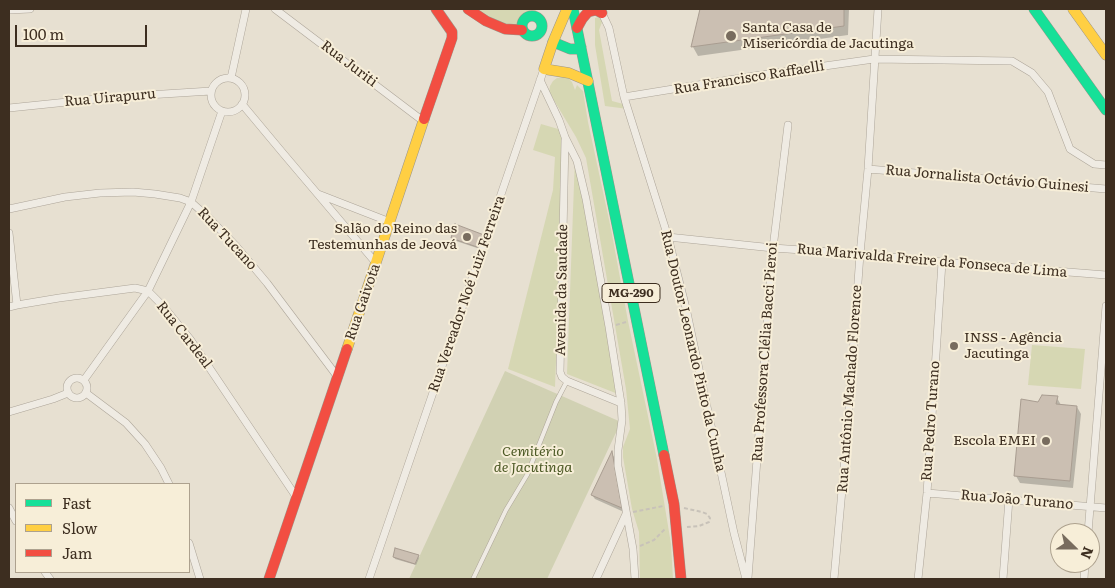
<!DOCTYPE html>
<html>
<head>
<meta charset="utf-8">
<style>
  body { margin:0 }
  #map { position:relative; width:1115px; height:588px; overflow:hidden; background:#e7e0d1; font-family:Literata,serif }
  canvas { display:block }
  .frame { position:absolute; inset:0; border:10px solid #3d2e20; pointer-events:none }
  .legend { position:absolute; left:15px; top:483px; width:175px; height:90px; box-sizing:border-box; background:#f7eed8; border:1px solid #ada18e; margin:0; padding:6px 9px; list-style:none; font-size:15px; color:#3d2e20 }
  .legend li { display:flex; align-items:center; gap:10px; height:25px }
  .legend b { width:25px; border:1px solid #ada18e }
  .north { position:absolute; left:1050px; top:523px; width:50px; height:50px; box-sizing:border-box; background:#f7eed8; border:1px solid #ada18e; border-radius:50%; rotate:112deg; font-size:14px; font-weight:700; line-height:20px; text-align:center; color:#3d2e20 }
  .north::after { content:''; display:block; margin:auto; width:18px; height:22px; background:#786c5e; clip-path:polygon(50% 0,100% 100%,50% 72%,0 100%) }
  .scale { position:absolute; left:15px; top:25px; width:132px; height:22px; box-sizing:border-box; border:2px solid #3d2e20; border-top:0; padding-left:6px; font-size:15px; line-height:18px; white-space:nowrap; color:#3d2e20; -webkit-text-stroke:4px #f7eed8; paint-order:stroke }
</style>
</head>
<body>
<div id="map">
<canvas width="1115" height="588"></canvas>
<div class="frame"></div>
<ul class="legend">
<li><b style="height:6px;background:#16e098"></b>Fast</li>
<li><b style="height:6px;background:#ffcf43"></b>Slow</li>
<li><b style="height:6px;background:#f24e42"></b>Jam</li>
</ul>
<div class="north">N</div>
<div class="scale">100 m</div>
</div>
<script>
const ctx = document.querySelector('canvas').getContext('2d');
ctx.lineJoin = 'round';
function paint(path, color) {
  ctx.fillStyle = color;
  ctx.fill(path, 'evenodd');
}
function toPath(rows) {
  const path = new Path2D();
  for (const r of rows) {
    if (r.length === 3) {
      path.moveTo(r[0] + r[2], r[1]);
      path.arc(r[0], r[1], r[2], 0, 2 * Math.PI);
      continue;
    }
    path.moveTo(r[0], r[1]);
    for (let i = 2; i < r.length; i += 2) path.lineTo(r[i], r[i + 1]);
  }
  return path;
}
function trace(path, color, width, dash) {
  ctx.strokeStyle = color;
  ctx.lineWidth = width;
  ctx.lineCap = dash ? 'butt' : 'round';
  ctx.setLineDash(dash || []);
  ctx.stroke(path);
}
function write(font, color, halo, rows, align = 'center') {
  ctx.font = font + ' Literata,serif';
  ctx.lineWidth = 4;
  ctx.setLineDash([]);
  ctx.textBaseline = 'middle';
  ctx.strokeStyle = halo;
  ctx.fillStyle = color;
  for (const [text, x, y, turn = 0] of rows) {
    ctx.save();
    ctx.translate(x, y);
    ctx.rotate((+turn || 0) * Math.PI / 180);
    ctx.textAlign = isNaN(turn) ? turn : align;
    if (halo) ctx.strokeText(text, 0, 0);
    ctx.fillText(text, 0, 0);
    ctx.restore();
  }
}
const green = toPath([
  [476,9,537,9,534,14,522,24,516,26,508,26,486,18],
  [599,17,604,17,599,30,612,101,627,105,628,109,605,106,595,45,595,18],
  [563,77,568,78,572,82,575,90,577,85,583,91,588,122,611,229,628,321,657,459,671,544,673,579,640,579,639,532,632,509,623,457,623,447,630,429,626,389,586,158,576,137,549,92,550,86,553,81,557,78],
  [541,124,565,131,555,387,508,369,553,190,555,157,533,150],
  [575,157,618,394,567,374],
  [1032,345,1085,349,1081,389,1028,385]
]);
const cemetery = toPath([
  [505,371,621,422,547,579,409,579]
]);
const shadow = toPath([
  [701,9,849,9,848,35,698,56,693,47],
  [456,226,480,249,453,240,452,238],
  [1057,398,1061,405,1077,407,1081,414,1073,488,1020,483,1016,476,1039,403],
  [612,454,614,457,624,512,595,499,592,495],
  [418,556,419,558,416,565,395,559,394,557]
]);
const building = toPath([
  [700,9,844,9,844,26,691,47,700,9],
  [455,224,484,235,480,248,451,238,455,224],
  [1042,395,1058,396,1056,404,1077,406,1070,481,1014,476,1021,399,1038,402,1042,395],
  [612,451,622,508,591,495,612,451],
  [395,548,419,555,415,564,393,557,395,548]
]);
const path = toPath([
  [616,325,626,322],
  [684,508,702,512,707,514,710,518,709,522,699,526,687,527],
  [633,512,663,506],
  [640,546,654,540,665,529]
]);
const lane = toPath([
  [473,579,506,510,527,475,556,402,567,381]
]);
const street = toPath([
  [275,9,423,121],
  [9,10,30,9],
  [601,11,609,28,624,97,668,237,686,308,734,533,746,579],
  [228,95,17],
  [231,78,246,9],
  [540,80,559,120,565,137,577,161,586,199,609,327,621,403,622,420,618,450,618,466,633,549,635,579],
  [624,97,747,77,874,59,1012,61,1032,73,1048,92,1070,149,1094,164,1106,165],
  [242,104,282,152,376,263],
  [9,108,116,97,211,91],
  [565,140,560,372,562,377,567,381,621,403],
  [868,169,1106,189],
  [318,194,390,222],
  [9,209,65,197,100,193,133,192,155,194,180,198,191,202,209,218,236,246,267,283,337,376],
  [9,233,17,305],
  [668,237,773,248,860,254,942,262,1106,275],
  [9,307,17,305,59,298,135,288,148,291,163,306,190,339,297,498],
  [77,388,10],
  [84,380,148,291,191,202,222,111],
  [86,393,126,423,145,444,161,468,169,484],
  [9,412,53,399,68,393],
  [927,493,1106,508],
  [9,508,16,521],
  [1088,533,1106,306],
  [189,543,200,579],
  [45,572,50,579],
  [748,578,773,248,788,125],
  [369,579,544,69],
  [596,579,626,514],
  [834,579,848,423,860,254,868,169,878,9],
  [918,579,927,493,942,262],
  [1003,579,1009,499],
  [1084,579,1085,563]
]);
const fast = toPath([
  [573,9,664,455],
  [1034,9,1106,110],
  [532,26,10],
  [553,42,570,49,577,49,581,47]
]);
const slow = toPath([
  [1073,9,1106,55],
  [544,69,553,42,567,9],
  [544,69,569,73,588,81],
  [347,349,424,119]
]);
const jam = toPath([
  [468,9,486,21,505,29,522,30],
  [577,28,582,19,588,12,596,10,602,13],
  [424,119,452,38,452,32,436,9],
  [664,455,674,504,681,579],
  [269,579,347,349]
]);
const markers = [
  [731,36,6,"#786c5e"],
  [467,237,5,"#786c5e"],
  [954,346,5,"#786c5e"],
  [1046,441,5,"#786c5e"]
];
const shields = [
  [631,293,58]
];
const shieldNames = [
  ["MG-290",631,293]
];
const poiNames = [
  ["Santa Casa de",742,28],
  ["Misericórdia de Jacutinga",742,44],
  ["Salão do Reino das",457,229,"right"],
  ["Testemunhas de Jeová",457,245,"right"],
  ["INSS - Agência",964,338],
  ["Jacutinga",964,354],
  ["Escola EMEI",1036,441,"right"]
];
const streetNames = [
  ["Rua Juriti",349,64,37],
  ["Rua Francisco Raffaelli",749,78,-9],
  ["Rua Uirapuru",110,98,-5],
  ["Rua Jornalista Octávio Guinesi",987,179,5],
  ["Rua Tucano",227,239,47],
  ["Rua Marivalda Freire da Fonseca de Lima",932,261,5],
  ["Avenida da Saudade",562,290,-89],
  ["Rua Vereador Noé Luiz Ferreira",467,294,-71],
  ["Rua Gaivota",363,302,-71],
  ["Rua Cardeal",184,335,52],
  ["Rua Doutor Leonardo Pinto da Cunha",693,351,77],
  ["Rua Professora Clélia Bacci Pieroi",765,352,-86],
  ["Rua Antônio Machado Florence",850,389,-86],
  ["Rua Pedro Turano",931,421,-86],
  ["Rua João Turano",1017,500,5]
];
const parkNames = [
  ["Cemitério",533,452],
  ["de Jacutinga",533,468]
];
paint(green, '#d6d7b3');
paint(cemetery, '#d1d1b3');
paint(shadow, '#0003');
paint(building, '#cbbfb2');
trace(building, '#a89c90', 1);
trace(lane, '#ada599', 5);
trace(street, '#ada599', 8);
trace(fast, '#9c958a', 11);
trace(slow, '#9c958a', 11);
trace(jam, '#9c958a', 11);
trace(path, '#c8c2b9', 2, [4, 2.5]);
trace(lane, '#efebe3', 4);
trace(street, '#efebe3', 7);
trace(fast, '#16e098', 10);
trace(slow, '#ffcf43', 10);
trace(jam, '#f24e42', 10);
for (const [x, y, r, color] of markers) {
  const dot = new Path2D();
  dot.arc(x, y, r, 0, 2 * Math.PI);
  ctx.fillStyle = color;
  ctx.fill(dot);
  trace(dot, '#f7eed8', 2);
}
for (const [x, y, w] of shields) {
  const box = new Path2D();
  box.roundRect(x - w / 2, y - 9.5, w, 19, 4);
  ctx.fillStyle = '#f7eed8';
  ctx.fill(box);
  trace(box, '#3d2e20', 1);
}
write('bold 12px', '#3d2e20', null, shieldNames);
write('14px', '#3d2e20', '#f7eed8', poiNames, 'left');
write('14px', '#3d2e20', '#f7eed8', streetNames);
write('italic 14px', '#4d5a26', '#f7eed8', parkNames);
</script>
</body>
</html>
